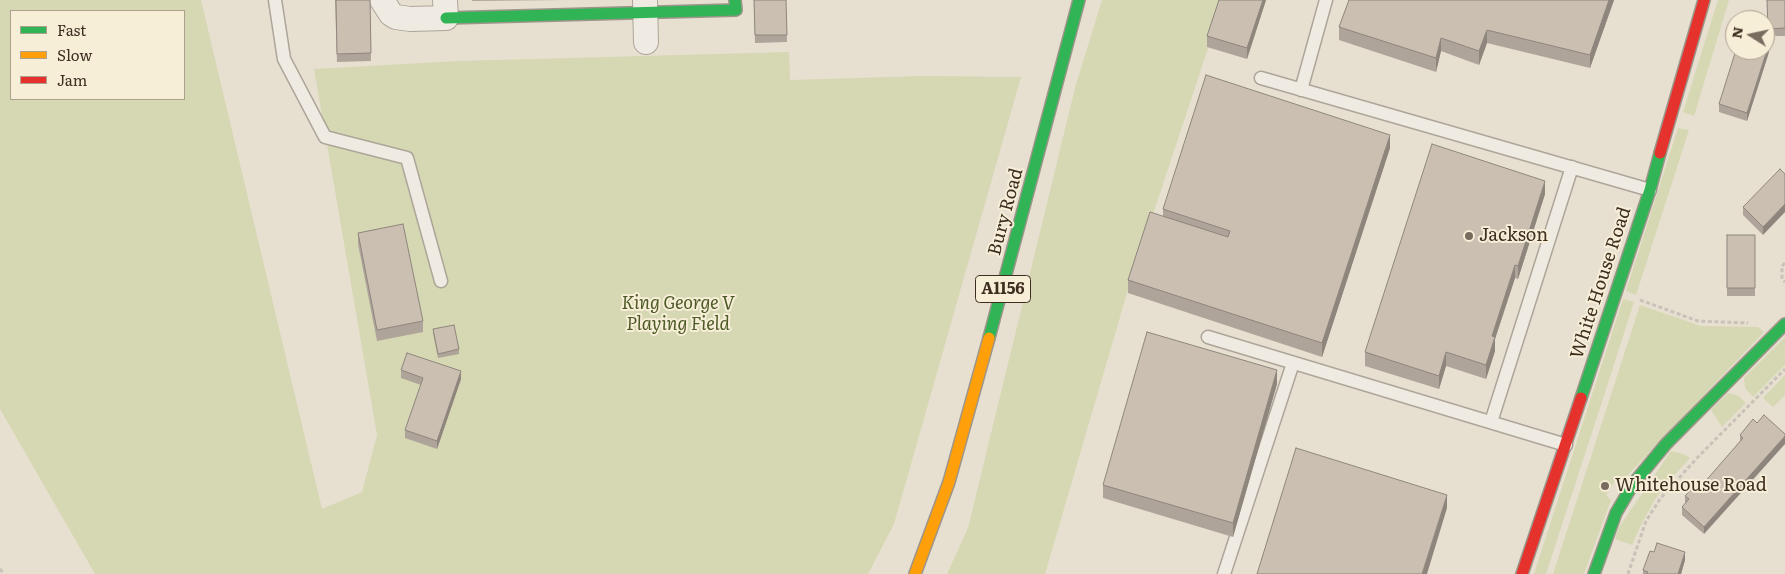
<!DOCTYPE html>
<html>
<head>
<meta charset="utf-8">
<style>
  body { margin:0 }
  #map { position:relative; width:1785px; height:574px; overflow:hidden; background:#e7e0d1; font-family:Literata,serif }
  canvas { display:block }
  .legend { position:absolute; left:10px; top:10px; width:175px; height:90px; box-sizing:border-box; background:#f7eed8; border:1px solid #ada18e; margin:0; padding:6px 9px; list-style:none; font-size:15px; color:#3d2e20 }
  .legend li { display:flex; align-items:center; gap:10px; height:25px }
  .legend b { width:25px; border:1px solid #ada18e }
  .north { position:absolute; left:1725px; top:10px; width:50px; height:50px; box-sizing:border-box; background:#f7eed8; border:1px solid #ada18e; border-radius:50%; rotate:280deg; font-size:14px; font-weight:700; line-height:20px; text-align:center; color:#3d2e20 }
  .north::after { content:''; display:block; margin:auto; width:18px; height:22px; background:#786c5e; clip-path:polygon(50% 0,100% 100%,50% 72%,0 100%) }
</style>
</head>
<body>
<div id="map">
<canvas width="1785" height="574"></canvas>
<ul class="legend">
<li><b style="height:6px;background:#30b455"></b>Fast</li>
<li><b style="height:6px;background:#ff9f0a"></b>Slow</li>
<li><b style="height:6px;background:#e5322d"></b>Jam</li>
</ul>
<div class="north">N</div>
</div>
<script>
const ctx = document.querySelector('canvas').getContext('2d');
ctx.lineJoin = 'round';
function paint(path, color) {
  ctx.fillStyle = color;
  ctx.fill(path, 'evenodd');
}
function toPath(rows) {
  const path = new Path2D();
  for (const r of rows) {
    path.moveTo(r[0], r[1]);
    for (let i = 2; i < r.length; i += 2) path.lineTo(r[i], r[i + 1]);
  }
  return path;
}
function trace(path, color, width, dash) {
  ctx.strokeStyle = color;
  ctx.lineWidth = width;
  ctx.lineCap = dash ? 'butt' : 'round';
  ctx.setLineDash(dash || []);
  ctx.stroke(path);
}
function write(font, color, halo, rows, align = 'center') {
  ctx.font = font + ' Literata,serif';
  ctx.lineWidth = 4;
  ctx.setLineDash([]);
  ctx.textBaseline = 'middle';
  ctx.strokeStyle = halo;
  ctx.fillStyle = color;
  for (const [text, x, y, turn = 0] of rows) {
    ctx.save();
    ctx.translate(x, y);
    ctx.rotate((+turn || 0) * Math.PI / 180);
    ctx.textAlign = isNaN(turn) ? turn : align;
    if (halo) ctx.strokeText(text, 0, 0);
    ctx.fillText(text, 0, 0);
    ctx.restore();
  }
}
const green = toPath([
  [0,0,201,0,322,509,362,492,377,435,314,69,459,61,789,52,790,80,923,76,1021,77,894,524,868,574,95,574,0,409],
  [11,11,184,11,184,99,11,99],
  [1102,0,1224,0,1127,293,1045,574,947,574,968,528,1076,84],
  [1718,0,1729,0,1694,116,1683,112],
  [1678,128,1689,130,1636,295,1626,291],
  [1623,299,1634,302,1610,377,1546,574,1534,574],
  [1640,305,1701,326,1758,327,1764,332,1624,479,1618,476,1606,495,1611,500,1584,574,1553,574],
  [1785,337,1785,365,1753,397,1745,388,1744,378],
  [1785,375,1785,395,1773,407,1763,398],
  [1728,393,1739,396,1746,403,1722,427,1711,410],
  [1671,451,1683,454,1690,458,1670,480,1654,501,1640,527,1632,545,1615,539,1619,527]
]);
const path = toPath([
  [1785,263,1782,266,1782,279,1785,282],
  [1640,300,1698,321,1748,323],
  [0,569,4,574],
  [1628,574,1646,521,1660,499,1697,458,1785,369]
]);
const lane = toPath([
  [275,0,284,59,325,137,407,158,441,281],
  [1261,78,1650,190],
  [1301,90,1326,0],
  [1208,337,1566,445],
  [1491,422,1572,167],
  [1224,574,1293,363]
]);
const street = toPath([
  [382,0,391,14,396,17,410,19,446,18,445,0],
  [645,0,646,42]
]);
const fast = toPath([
  [446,18,736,10,735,0],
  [989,338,1079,0],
  [1581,398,1650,190,1660,153],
  [1594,574,1616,513,1633,484,1666,444,1785,324]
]);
const slow = toPath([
  [915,574,949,482,989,338]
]);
const jam = toPath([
  [1660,153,1704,0],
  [1522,574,1581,398]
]);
const wall = toPath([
  [335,0,370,0,371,61,337,62],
  [472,0,566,0,472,1],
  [754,0,786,0,787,42,755,43],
  [1219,0,1266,0,1247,59,1207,47,1207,36],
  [1349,0,1614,0,1590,68,1487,43,1479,65,1441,51,1436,72,1339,40,1339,27],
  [1767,0,1785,0,1785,36,1768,36],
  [1769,52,1747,121,1719,112,1719,104],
  [1390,148,1322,357,1128,293,1128,280,1163,216,1163,209],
  [1785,174,1763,235,1743,215,1743,207],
  [1545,194,1518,279,1515,278,1495,339,1495,351,1486,379,1446,366,1439,389,1365,366,1365,352],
  [358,233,423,321,423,332,377,341,358,244],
  [1727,235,1755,235,1755,296,1727,296],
  [433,329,459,349,459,354,438,358,433,333],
  [401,370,461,379,437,449,405,438,405,430,421,385,401,378],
  [1277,384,1233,537,1103,498,1103,485],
  [1757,423,1704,534,1682,515,1682,507,1685,504,1685,496,1703,484,1740,442,1740,435],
  [1654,552,1685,560,1681,574,1643,574,1643,570]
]);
const shadedWall = toPath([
  [1263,0,1266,0,1247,59,1247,48],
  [1609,0,1614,0,1590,68,1590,55],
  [1487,30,1487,43,1479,65,1479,51],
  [1441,38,1441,51,1436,72,1436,58],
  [1769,44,1769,52,1747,121,1747,113],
  [1390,135,1390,148,1322,357,1322,343],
  [1545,181,1545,194,1518,279,1518,266],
  [1785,204,1785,212,1763,235,1763,227],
  [1515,265,1515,278,1495,339,1495,351,1486,379,1486,365,1492,336],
  [1446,352,1446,366,1439,389,1439,376],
  [1277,370,1277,384,1233,537,1233,523],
  [461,371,461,379,437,449,437,441],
  [1785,436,1785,444,1704,534,1704,527],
  [1447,495,1447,508,1427,574,1422,574],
  [1685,552,1685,560,1681,574,1678,574]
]);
const building = toPath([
  [336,0,370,0,371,53,337,54,336,0],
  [754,0,786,0,787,35,755,35,754,0],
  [1219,0,1263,0,1247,48,1207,36,1219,0],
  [1349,0,1609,0,1590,55,1487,30,1479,51,1441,38,1436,58,1339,27,1349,0],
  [1767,0,1785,0,1785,28,1768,29,1767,0],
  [1765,43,1769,44,1747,113,1719,104,1736,50,1765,50,1765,43],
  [1206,75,1390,135,1322,343,1128,280,1150,212,1228,237,1230,231,1163,209,1206,75],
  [1432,144,1545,181,1518,266,1515,265,1492,336,1495,337,1486,365,1446,352,1439,376,1365,352,1432,144],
  [1780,169,1785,174,1785,204,1763,227,1743,207,1780,169],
  [403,224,423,321,377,330,358,233,403,224],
  [1727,235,1755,235,1755,288,1727,288,1727,235],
  [454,325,459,349,438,354,433,329,454,325],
  [1147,332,1277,370,1233,523,1103,485,1147,332],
  [407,353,461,371,437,441,405,430,423,378,401,370,407,353],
  [1764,415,1785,434,1785,436,1704,527,1682,507,1689,499,1685,496,1699,481,1703,484,1743,438,1740,435,1753,419,1757,423,1764,415],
  [1296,448,1447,495,1422,574,1257,574,1296,448],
  [1657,543,1685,552,1678,574,1647,574,1648,572,1643,570,1650,551,1654,552,1657,543]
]);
const markers = [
  [1469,236,5,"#786c5e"],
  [1605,486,5,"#786c5e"]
];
const shields = [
  [1003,289,55]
];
const shieldNames = [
  ["A1156",1003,289]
];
const streetNames = [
  ["Bury Road",1006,212,-75],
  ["White House Road",1601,283,-72]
];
const poiNames = [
  ["Jackson",1479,236],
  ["Whitehouse Road",1615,486]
];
const parkNames = [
  ["King George V",678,304],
  ["Playing Field",678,325]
];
paint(green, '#d6d7b3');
trace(lane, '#ada599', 15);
trace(street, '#ada599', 26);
trace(fast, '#9c958a', 14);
trace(slow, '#9c958a', 14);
trace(jam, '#9c958a', 14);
trace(path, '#c8c2b9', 3, [4, 2.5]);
trace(lane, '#efebe3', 12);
trace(street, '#efebe3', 24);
trace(fast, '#30b455', 11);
trace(slow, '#ff9f0a', 11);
trace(jam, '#e5322d', 11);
paint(wall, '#afa499');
paint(shadedWall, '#8e867d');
paint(building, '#cbbfb2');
trace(building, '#8e867d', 1);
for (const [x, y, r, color] of markers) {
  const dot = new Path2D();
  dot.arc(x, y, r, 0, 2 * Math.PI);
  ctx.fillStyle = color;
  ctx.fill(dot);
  trace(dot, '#f7eed8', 2);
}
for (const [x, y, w] of shields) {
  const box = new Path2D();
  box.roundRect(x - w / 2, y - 13.5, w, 27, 4);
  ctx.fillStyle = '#f7eed8';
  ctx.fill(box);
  trace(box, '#3d2e20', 1);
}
write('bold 16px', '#3d2e20', null, shieldNames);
write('18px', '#3d2e20', '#f7eed8', streetNames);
write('18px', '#3d2e20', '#f7eed8', poiNames, 'left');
write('italic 18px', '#4d5a26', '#f7eed8', parkNames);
</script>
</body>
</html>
